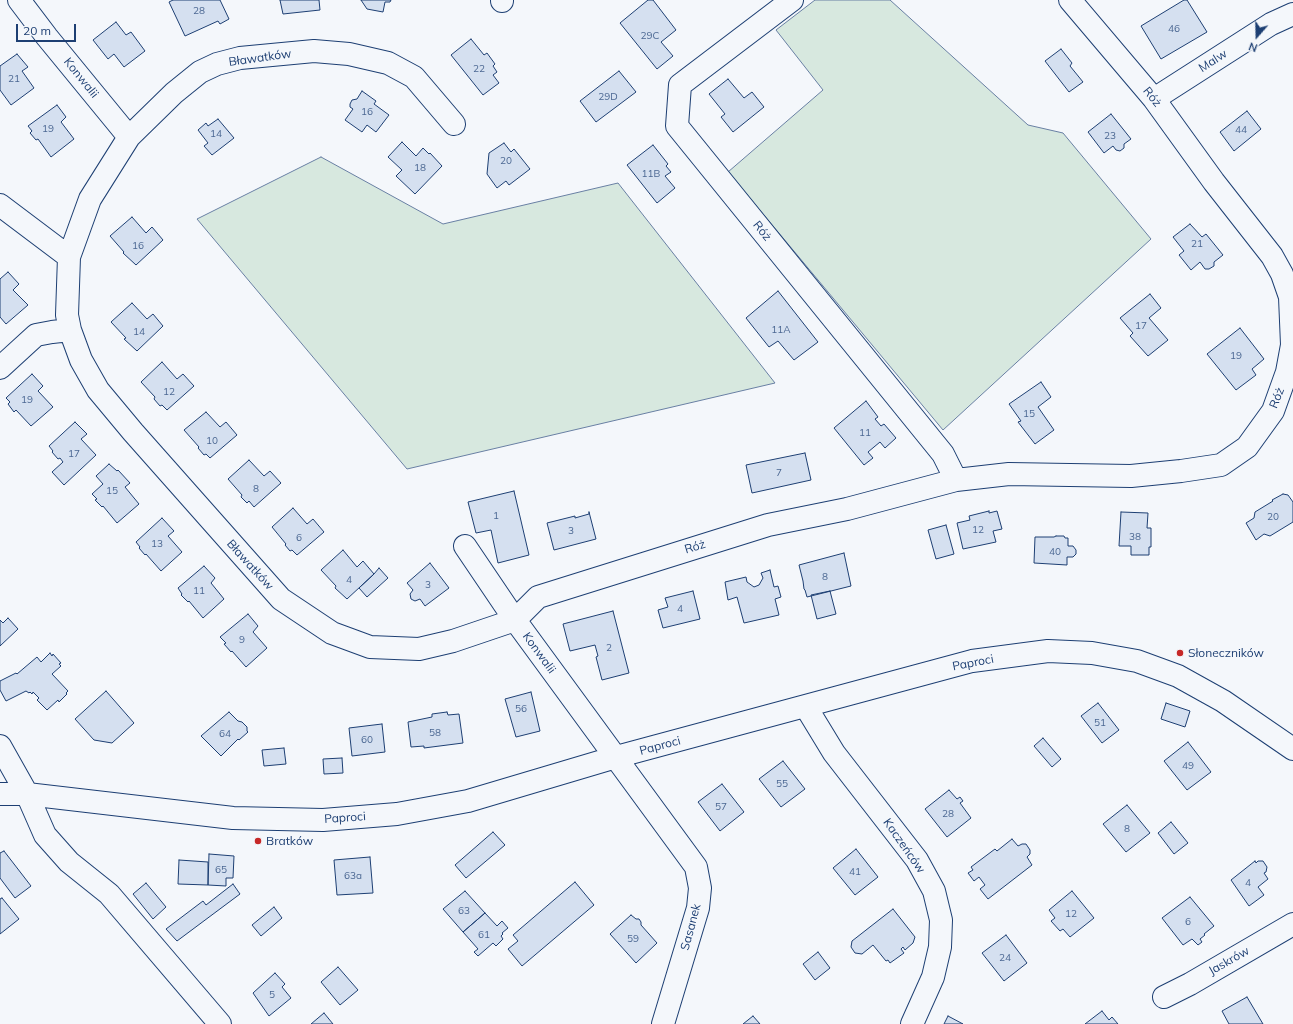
<!DOCTYPE html>
<html>
<head>
<meta charset="utf-8">
<style>
  body { margin:0 }
  #map { position:relative; width:1293px; height:1024px; overflow:hidden; background:#f4f7fb; font-family:Mulish,sans-serif }
  canvas { display:block }
  .north { position:absolute; left:1237px; top:16px; width:40px; height:40px; -webkit-text-stroke:3px #f4f7fb; paint-order:stroke; rotate:200deg; font-size:11px; font-weight:700; line-height:16px; text-align:center; color:#1d3f73 }
  .north::after { content:''; display:block; margin:auto; width:14px; height:18px; background:#1d3f73; clip-path:polygon(50% 0,100% 100%,50% 72%,0 100%) }
  .scale { position:absolute; left:16px; top:24px; width:60px; height:18px; box-sizing:border-box; border:2px solid #1d3f73; border-top:0; padding-left:5px; font-size:12px; line-height:14px; white-space:nowrap; color:#1d3f73; -webkit-text-stroke:3px #f4f7fb; paint-order:stroke }
</style>
</head>
<body>
<div id="map">
<canvas width="1293" height="1024"></canvas>
<div class="north">N</div>
<div class="scale">20 m</div>
</div>
<script>
const ctx = document.querySelector('canvas').getContext('2d');
ctx.lineJoin = 'round';
function paint(path, color) {
  ctx.fillStyle = color;
  ctx.fill(path, 'evenodd');
}
function toPath(rows) {
  const path = new Path2D();
  for (const r of rows) {
    path.moveTo(r[0], r[1]);
    for (let i = 2; i < r.length; i += 2) path.lineTo(r[i], r[i + 1]);
  }
  return path;
}
function trace(path, color, width, dash) {
  ctx.strokeStyle = color;
  ctx.lineWidth = width;
  ctx.lineCap = dash ? 'butt' : 'round';
  ctx.setLineDash(dash || []);
  ctx.stroke(path);
}
function write(font, color, halo, rows, align = 'center') {
  ctx.font = font + ' Mulish,sans-serif';
  ctx.lineWidth = 3;
  ctx.setLineDash([]);
  ctx.textBaseline = 'middle';
  ctx.strokeStyle = halo;
  ctx.fillStyle = color;
  for (const [text, x, y, turn = 0] of rows) {
    ctx.save();
    ctx.translate(x, y);
    ctx.rotate((+turn || 0) * Math.PI / 180);
    ctx.textAlign = isNaN(turn) ? turn : align;
    if (halo) ctx.strokeText(text, 0, 0);
    ctx.fillText(text, 0, 0);
    ctx.restore();
  }
}
const green = toPath([
  [815,0,890,0,1028,125,1063,133,1151,239,943,430,728,172,823,90,776,30,815,0],
  [321,157,443,224,618,183,775,383,407,469,197,219,321,157]
]);
const building = toPath([
  [173,0,220,0,229,19,220,24,218,21,185,36,169,2,173,0],
  [280,0,319,0,320,10,283,14,280,0],
  [361,0,391,0,390,2,385,2,383,12,367,9,361,0],
  [648,0,653,0,676,30,661,42,673,56,657,69,620,23,648,0],
  [1184,0,1187,0,1207,32,1161,59,1141,26,1184,0],
  [116,22,126,35,131,32,145,51,124,67,114,54,108,59,93,40,116,22],
  [471,39,484,55,487,53,495,64,493,66,497,72,493,75,499,83,483,95,451,55,471,39],
  [1061,49,1072,63,1070,66,1083,82,1069,92,1045,61,1061,49],
  [17,54,28,67,22,71,34,88,11,105,0,90,0,66,17,54],
  [619,71,636,92,596,122,580,101,619,71],
  [728,79,744,98,752,92,764,107,733,132,721,117,725,114,709,94,728,79],
  [362,91,376,101,374,104,389,115,376,132,367,125,362,132,345,120,353,109,350,107,350,104,352,100,357,99,362,91],
  [57,105,66,117,61,122,74,139,51,157,38,139,36,140,30,133,32,131,28,126,57,105],
  [1247,111,1261,129,1234,151,1220,132,1247,111],
  [1111,114,1131,139,1124,144,1124,148,1120,151,1116,150,1113,146,1104,153,1088,132,1111,114],
  [218,119,234,138,212,155,204,146,208,143,198,130,206,123,208,126,218,119],
  [402,142,416,156,423,148,429,154,430,153,442,166,415,194,396,176,402,170,388,157,402,142],
  [504,143,511,152,514,149,530,169,509,185,506,181,497,188,487,174,489,153,504,143],
  [653,145,668,164,666,166,671,172,665,176,675,188,657,203,627,165,653,145],
  [132,217,146,233,152,227,163,240,136,265,123,253,124,252,110,236,132,217],
  [1190,224,1202,237,1206,234,1223,255,1214,262,1214,266,1209,269,1205,269,1200,262,1191,270,1179,255,1184,251,1173,237,1190,224],
  [8,272,19,284,13,290,28,305,6,324,0,317,0,279,8,272],
  [778,291,818,342,794,360,778,341,769,347,746,318,778,291],
  [1150,294,1161,308,1149,318,1168,340,1148,356,1130,336,1133,333,1120,318,1150,294],
  [132,303,147,319,153,314,163,326,137,351,124,339,126,338,111,322,132,303],
  [1240,328,1264,359,1252,369,1256,375,1236,390,1207,354,1240,328],
  [162,362,177,379,183,374,194,386,167,410,162,405,160,406,154,399,155,397,141,382,162,362],
  [32,374,43,386,38,391,53,407,31,426,16,410,14,412,8,404,10,402,6,398,32,374],
  [1041,382,1051,397,1038,407,1054,430,1035,444,1018,422,1021,421,1009,404,1041,382],
  [866,401,878,417,875,419,881,426,884,424,896,438,885,448,880,442,868,452,873,458,864,465,834,428,866,401],
  [206,412,220,427,226,422,237,435,210,458,206,454,204,455,198,448,199,447,184,430,206,412],
  [75,422,87,434,81,439,96,455,64,485,52,472,63,462,60,458,58,459,52,452,53,451,49,446,75,422],
  [805,453,811,480,752,493,746,465,805,453],
  [249,460,264,476,270,471,281,483,254,507,249,501,247,503,241,497,242,495,228,479,249,460],
  [109,464,117,471,118,470,130,483,125,487,139,504,117,523,103,506,102,507,95,500,97,499,92,494,103,484,96,476,109,464],
  [514,491,529,555,498,563,491,530,476,533,468,502,514,491],
  [1283,494,1288,495,1293,502,1293,522,1270,536,1264,534,1256,540,1246,523,1254,518,1255,512,1273,501,1272,500,1283,494],
  [293,508,307,524,313,519,324,532,297,555,292,550,290,551,285,545,286,544,272,527,293,508],
  [989,511,989,513,997,511,1002,529,993,531,996,542,963,549,957,523,970,520,969,516,989,511],
  [589,512,596,539,554,550,547,523,575,516,575,518,589,514,589,512],
  [1121,512,1148,513,1147,528,1151,528,1151,547,1149,547,1149,555,1131,555,1131,546,1119,546,1121,512],
  [162,518,174,531,168,536,182,552,161,571,146,554,145,555,139,548,140,547,136,542,162,518],
  [946,525,954,554,936,559,928,530,946,525],
  [1056,536,1064,536,1065,538,1068,538,1068,546,1073,546,1076,550,1076,554,1073,557,1067,557,1067,565,1034,563,1035,537,1054,537,1056,536],
  [343,550,357,567,363,561,374,574,347,599,335,588,336,586,321,570,343,550],
  [844,553,851,586,807,597,805,590,804,589,803,581,799,565,844,553],
  [430,563,449,588,425,606,420,599,415,601,411,599,410,594,413,590,407,583,430,563],
  [204,566,215,578,211,583,224,599,203,618,189,601,188,602,181,595,182,594,178,588,204,566],
  [379,568,388,578,367,597,359,588,374,574,379,568],
  [770,570,774,587,778,586,781,597,775,599,779,615,744,623,737,597,728,600,725,582,746,577,747,582,754,587,759,585,763,578,761,573,770,570],
  [693,591,700,619,663,628,658,610,668,607,665,598,693,591],
  [830,591,836,614,817,619,811,595,830,591],
  [613,611,629,673,602,680,596,657,598,656,595,645,570,651,563,624,613,611],
  [248,614,258,626,253,632,267,648,246,667,232,651,231,652,224,644,226,643,220,637,248,614],
  [8,618,18,629,0,646,0,620,3,623,8,618],
  [50,653,52,656,53,654,61,663,59,664,61,666,52,674,68,691,66,693,67,694,59,702,58,700,47,710,37,700,39,698,33,692,32,694,30,692,29,693,26,691,6,701,0,690,0,681,16,673,17,674,37,657,41,662,50,653],
  [106,691,134,723,112,743,94,740,75,719,106,691],
  [531,692,540,731,516,737,505,699,531,692],
  [1098,703,1119,730,1102,743,1081,716,1098,703],
  [1166,703,1190,711,1185,727,1161,719,1166,703],
  [229,712,238,721,242,722,247,727,247,731,248,732,239,740,238,739,221,756,201,736,229,712],
  [447,712,448,715,459,714,463,743,424,748,424,746,411,747,408,722,432,717,432,714,447,712],
  [382,724,385,752,352,756,349,728,382,724],
  [1043,738,1061,759,1052,767,1034,746,1043,738],
  [1188,742,1211,772,1187,790,1164,761,1188,742],
  [284,748,286,764,264,766,262,750,284,748],
  [342,758,343,773,324,774,323,759,342,758],
  [783,761,805,789,781,807,759,779,783,761],
  [722,784,744,812,720,831,698,802,722,784],
  [949,790,957,799,960,797,963,801,960,803,971,818,947,837,925,809,949,790],
  [1127,805,1150,833,1126,852,1103,824,1127,805],
  [1171,822,1188,843,1174,854,1158,833,1171,822],
  [493,832,505,845,466,878,455,865,493,832],
  [1012,839,1018,846,1022,844,1026,844,1030,850,1030,854,1027,857,1032,865,988,899,980,889,985,885,979,877,974,881,968,873,973,870,971,867,995,849,997,851,1012,839],
  [856,849,878,877,855,895,833,868,856,849],
  [4,851,31,886,15,898,0,878,0,853,4,851],
  [209,854,234,856,233,878,226,878,226,886,208,885,209,854],
  [370,857,373,893,337,895,334,860,370,857],
  [179,860,208,862,208,885,178,884,179,860],
  [1255,861,1256,863,1258,861,1263,861,1267,867,1266,872,1264,873,1268,879,1258,887,1264,895,1249,906,1231,880,1255,861],
  [575,882,594,905,522,966,508,949,518,941,513,935,575,882],
  [146,883,166,907,153,919,133,894,146,883],
  [233,884,240,894,177,941,166,929,203,901,206,905,233,884],
  [465,891,485,913,463,932,443,909,465,891],
  [1072,891,1094,918,1070,937,1063,929,1060,931,1051,921,1055,918,1049,910,1072,891],
  [1190,897,1214,926,1204,934,1205,935,1200,939,1202,942,1198,945,1192,939,1183,945,1162,918,1190,897],
  [2,898,19,919,0,934,0,899,2,898],
  [274,907,282,918,261,936,252,925,274,907],
  [893,909,915,937,913,943,905,950,903,947,901,949,904,953,890,963,888,960,886,961,873,945,862,954,855,953,851,947,852,941,893,909],
  [485,913,497,926,502,921,508,928,502,933,503,934,501,936,503,939,496,946,493,943,478,956,474,952,478,949,463,932,485,913],
  [631,915,636,919,639,919,641,922,641,925,657,943,636,963,610,934,631,915],
  [1006,935,1027,963,1004,981,982,953,1006,935],
  [818,952,830,968,815,980,803,964,818,952],
  [338,967,358,990,340,1005,321,982,338,967],
  [275,973,285,984,282,987,291,998,269,1016,253,993,275,973],
  [1247,997,1263,1024,1229,1024,1222,1011,1247,997],
  [1102,1011,1109,1020,1112,1017,1118,1024,1085,1024,1102,1011],
  [324,1013,333,1024,311,1024,324,1013],
  [753,1016,760,1024,743,1024,753,1016],
  [948,1016,963,1024,944,1024,948,1016]
]);
const minor = toPath([
  [19,0,47,37,129,137],
  [792,0,680,85,677,126,943,454,956,480],
  [502,1,502,0],
  [1154,99,1271,24,1293,14],
  [454,124,414,77,388,63,349,54,314,51,240,58,217,64,200,72,174,93,129,137,90,199,69,257,67,315,70,330,81,360,98,390,133,432,281,599,332,633,370,647,419,649,453,641,515,620,538,597,768,525,847,509,956,480,1009,474,1131,476,1181,471,1221,465,1247,447,1273,411,1287,372,1292,345,1290,297,1282,274,1272,256,1214,182,1154,99,1070,0],
  [0,205,69,257],
  [0,368,36,335,52,332,70,330],
  [465,546,515,620,696,867,700,888,698,908,663,1024],
  [806,707,834,753,917,860,934,891,941,920,940,947,933,977,912,1024],
  [0,746,27,794,45,835,69,862,109,894,220,1024],
  [0,794,27,794,233,818,323,820,397,814,468,801,616,757,972,661,1048,651,1092,653,1137,661,1178,676,1223,701,1293,749],
  [1164,997,1190,984,1293,924]
]);
const markers = [
  [1180,653,4,"#c62828"],
  [258,841,4,"#c62828"]
];
const numberNames = [
  ["28",199,11],
  ["46",1174,29],
  ["29C",650,36],
  ["22",479,69],
  ["21",14,79],
  ["29D",608,97],
  ["16",367,112],
  ["19",48,129],
  ["44",1241,130],
  ["14",216,134],
  ["23",1110,136],
  ["20",506,161],
  ["18",420,168],
  ["11B",651,174],
  ["21",1197,244],
  ["16",138,246],
  ["17",1141,326],
  ["11A",781,330],
  ["14",139,332],
  ["19",1236,356],
  ["12",169,392],
  ["19",27,400],
  ["15",1029,414],
  ["11",865,433],
  ["10",212,441],
  ["17",74,454],
  ["7",779,473],
  ["8",256,489],
  ["15",112,491],
  ["1",496,516],
  ["20",1273,517],
  ["12",978,530],
  ["3",571,531],
  ["38",1135,537],
  ["6",299,538],
  ["13",157,544],
  ["40",1055,552],
  ["8",825,577],
  ["4",349,580],
  ["3",428,585],
  ["11",199,591],
  ["4",680,609],
  ["9",242,640],
  ["2",609,648],
  ["56",521,709],
  ["51",1100,723],
  ["58",435,733],
  ["64",225,734],
  ["60",367,740],
  ["49",1188,766],
  ["55",782,784],
  ["57",721,807],
  ["28",948,814],
  ["8",1127,829],
  ["65",221,870],
  ["41",855,872],
  ["63a",353,876],
  ["4",1248,883],
  ["63",464,911],
  ["12",1071,914],
  ["6",1188,922],
  ["61",484,935],
  ["59",633,939],
  ["24",1005,958],
  ["5",272,995]
];
const streetNames = [
  ["Bławatków",260,58,-8],
  ["Malw",1213,61,-33],
  ["Konwalii",81,78,51],
  ["Róż",1152,97,51],
  ["Róż",762,231,51],
  ["Róż",1277,398,-68],
  ["Róż",695,547,-17],
  ["Bławatków",250,565,48],
  ["Konwalii",539,653,54],
  ["Paproci",973,663,-11],
  ["Paproci",660,746,-15],
  ["Paproci",345,818,-4],
  ["Kaczeńców",904,846,55],
  ["Sasanek",691,927,-75],
  ["Jaskrów",1229,961,-30]
];
const poiNames = [
  ["Słoneczników",1188,653],
  ["Bratków",266,841]
];
paint(green, '#d7e8df');
trace(green, '#687fa3', 1);
paint(building, '#d5e0f0');
trace(building, '#1d3f73', 1);
trace(minor, '#1d3f73', 24);
trace(minor, '#f4f7fb', 22);
for (const [x, y, r, color] of markers) {
  const dot = new Path2D();
  dot.arc(x, y, r, 0, 2 * Math.PI);
  ctx.fillStyle = color;
  ctx.fill(dot);
  trace(dot, '#f4f7fb', 1.5);
}
write('10px', '#4b6792', null, numberNames);
write('12px', '#1d3f73', '#f4f7fb', streetNames);
write('12px', '#1d3f73', '#f4f7fb', poiNames, 'left');
</script>
</body>
</html>
